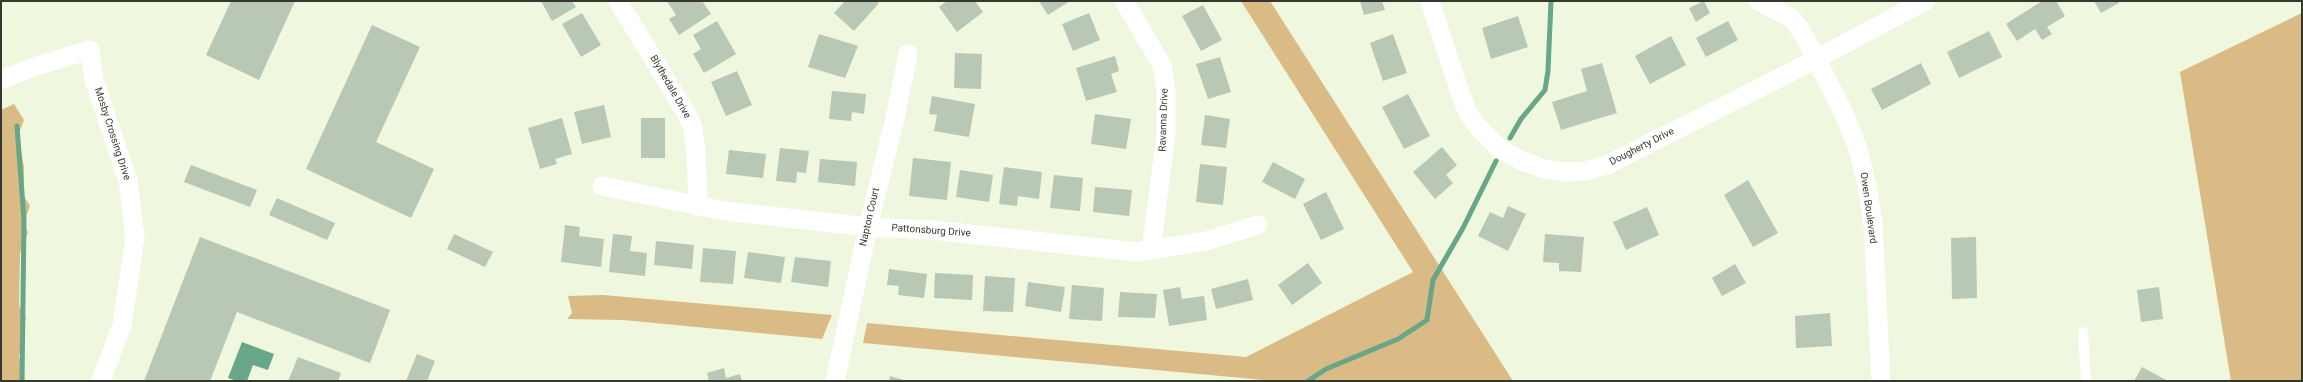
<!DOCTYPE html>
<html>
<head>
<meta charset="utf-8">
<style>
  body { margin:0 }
  #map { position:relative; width:2303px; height:382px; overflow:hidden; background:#eff7df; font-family:Roboto,sans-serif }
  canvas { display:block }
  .frame { position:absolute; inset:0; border:2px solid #35382f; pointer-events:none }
</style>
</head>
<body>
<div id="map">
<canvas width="2303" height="382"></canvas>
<div class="frame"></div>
</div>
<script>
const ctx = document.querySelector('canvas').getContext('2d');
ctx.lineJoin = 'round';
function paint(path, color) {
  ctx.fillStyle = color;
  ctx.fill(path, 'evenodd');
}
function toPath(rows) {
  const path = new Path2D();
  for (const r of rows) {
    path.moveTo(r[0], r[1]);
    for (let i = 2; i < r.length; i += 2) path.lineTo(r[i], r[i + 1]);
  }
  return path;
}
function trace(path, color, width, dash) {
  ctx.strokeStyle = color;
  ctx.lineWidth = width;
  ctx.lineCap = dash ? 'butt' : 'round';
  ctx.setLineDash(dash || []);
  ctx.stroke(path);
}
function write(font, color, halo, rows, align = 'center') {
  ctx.font = font + ' Roboto,sans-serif';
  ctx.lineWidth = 4;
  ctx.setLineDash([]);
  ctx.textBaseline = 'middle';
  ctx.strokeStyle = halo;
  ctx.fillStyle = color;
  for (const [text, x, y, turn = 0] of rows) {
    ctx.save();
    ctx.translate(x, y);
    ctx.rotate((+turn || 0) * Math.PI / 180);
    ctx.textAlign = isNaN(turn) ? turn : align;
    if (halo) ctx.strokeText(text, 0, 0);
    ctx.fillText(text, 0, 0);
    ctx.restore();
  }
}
const forest = toPath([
  [1241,1,1270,1,1513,381,1275,381,863,343,867,323,1246,357,1413,272],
  [2302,13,2302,381,2231,381,2180,72],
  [14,104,24,120,18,136,24,167,24,196,30,206,23,225,28,232,20,253,19,306,26,318,21,332,24,339,19,356,25,381,1,381,1,110],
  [603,295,832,315,822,339,623,320,567,319,572,313,568,296]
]);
const water = toPath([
  [242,342,274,354,268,370,253,365,247,381,237,381,228,378]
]);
const stream = toPath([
  [17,126,24,220,22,381],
  [1510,138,1521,119,1545,90,1548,71,1551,1],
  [1308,381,1326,369,1398,339,1427,320,1433,280,1463,228,1496,161]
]);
const building = toPath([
  [231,1,295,1,259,80,206,55],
  [541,1,572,1,576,7,552,21],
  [667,1,702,1,711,14,679,35,669,19,676,15],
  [845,1,876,1,879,3,854,31,834,13],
  [947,1,975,1,983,12,957,32,939,7],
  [1039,1,1070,1,1048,15],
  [1360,1,1382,1,1385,10,1364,15],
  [1704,1,1710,13,1696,22,1689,8],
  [2042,1,2056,1,2065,16,2047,27,2052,34,2042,40,2035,29,2017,41,2006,24],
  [2094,1,2118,1,2119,3,2101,13],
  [1203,5,1222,40,1201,51,1182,16],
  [582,13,601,45,581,57,562,24],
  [1089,13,1100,40,1073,51,1062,24],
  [1518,16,1528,47,1491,59,1482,28],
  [717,21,736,54,704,73,693,54,701,49,693,35],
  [1728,21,1738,40,1706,57,1696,38],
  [372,25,420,47,376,142,434,169,411,218,306,169],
  [1989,31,2002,57,1959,78,1947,52],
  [819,34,858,46,845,78,808,67],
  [1393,34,1407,73,1383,81,1370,43],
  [1671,36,1686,65,1650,84,1635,56],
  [955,53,982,54,981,89,954,88],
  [1115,56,1119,71,1111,74,1117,92,1086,101,1076,68],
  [1220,57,1231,92,1208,99,1196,64],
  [1602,63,1617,113,1561,130,1552,102,1587,91,1581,69],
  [1921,63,1931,84,1882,110,1871,89],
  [737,71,752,105,726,116,711,82],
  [832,91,866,94,864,114,852,112,851,121,829,119],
  [1408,94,1430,136,1404,149,1382,107],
  [932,96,975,104,969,137,934,131,937,115,929,114],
  [604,105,611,137,582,144,574,112],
  [1095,114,1131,119,1126,149,1091,144],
  [1205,115,1230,119,1226,148,1201,145],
  [562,118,572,154,555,159,557,164,540,169,528,128],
  [641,118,665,118,665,158,641,158],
  [1442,147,1457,165,1446,175,1453,183,1435,199,1413,172],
  [780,148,809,151,806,173,797,172,796,183,776,181],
  [729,150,766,154,763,178,726,174],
  [913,158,951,162,947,200,909,196],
  [820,159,857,162,855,186,818,182],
  [1273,162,1305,179,1295,199,1262,182],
  [1200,164,1227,167,1223,205,1196,202],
  [191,165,257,190,250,207,184,182],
  [1004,167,1042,172,1039,199,1018,196,1017,206,999,204],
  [960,170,993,175,989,202,956,197],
  [1054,175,1083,178,1080,211,1050,208],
  [1748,180,1778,233,1753,247,1724,195],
  [1095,187,1132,190,1129,216,1093,212],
  [1326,192,1344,229,1321,240,1303,204],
  [277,198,335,223,327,240,269,215],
  [1508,206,1526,214,1508,251,1478,236,1490,212,1503,218],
  [1647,207,1659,235,1626,250,1613,222],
  [565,225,580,227,579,236,604,239,601,267,561,262],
  [454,234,493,252,485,267,447,249],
  [613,234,632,236,630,251,647,253,645,276,609,272],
  [1545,234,1584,237,1581,272,1559,271,1559,263,1543,262],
  [200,237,390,310,370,363,237,312,210,381,144,381],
  [1976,237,1977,298,1952,299,1951,238],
  [656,241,694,245,692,269,654,265],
  [703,248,736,251,733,284,700,282],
  [748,252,785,257,781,283,744,278],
  [795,257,831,261,828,287,791,282],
  [1308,263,1322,283,1292,305,1278,285],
  [1735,264,1746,283,1722,296,1712,278],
  [889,269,927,274,924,298,898,295,899,286,887,285],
  [935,273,973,275,972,300,934,298],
  [985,276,1015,278,1013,312,983,311],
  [1248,279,1253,300,1216,309,1211,289],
  [1028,282,1065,287,1061,312,1025,306],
  [1072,285,1104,288,1102,321,1069,319],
  [1180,287,1182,299,1204,296,1207,320,1169,326,1163,290],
  [2159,287,2163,319,2141,322,2137,290],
  [1120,292,1157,294,1155,318,1118,317],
  [1830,313,1832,346,1796,348,1795,316],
  [417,354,435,361,427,381,406,381],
  [298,357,341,373,338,381,288,381],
  [2142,367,2168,381,2134,381],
  [724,368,726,378,740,374,742,381,709,381,707,373],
  [890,376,907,381,889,381]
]);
const lane = toPath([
  [2083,332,2086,381]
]);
const street = toPath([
  [618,1,688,116,693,129,696,152,698,206],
  [1124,1,1162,65,1166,91,1166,135,1151,250],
  [1430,1,1459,90,1468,113,1477,126,1500,149,1522,161,1545,169,1564,172,1585,171,1607,165,1797,69,1925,1],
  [1758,1,1791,18,1801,30,1842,109,1857,146,1867,185,1873,224,1881,381],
  [1,80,36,66,90,50,94,80,128,181,135,237,122,325,101,381],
  [602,186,725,211,868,227,932,230,1137,252,1206,241,1258,225],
  [835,381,868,227,895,118,908,54]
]);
const streetNames = [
  ["Blythedale Drive",670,87,60],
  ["Ravanna Drive",1164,120,-88],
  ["Mosby Crossing Drive",112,134,72],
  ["Dougherty Drive",1642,147,-27],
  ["Owen Boulevard",1868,208,82],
  ["Napton Court",870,217,-77],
  ["Pattonsburg Drive",931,231,4]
];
paint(forest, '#daba85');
paint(water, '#68a688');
trace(stream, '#68a688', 5);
paint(building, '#b8c8b5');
trace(lane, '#fff', 10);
trace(street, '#fff', 19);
write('10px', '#35382f', '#fff', streetNames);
</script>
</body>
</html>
